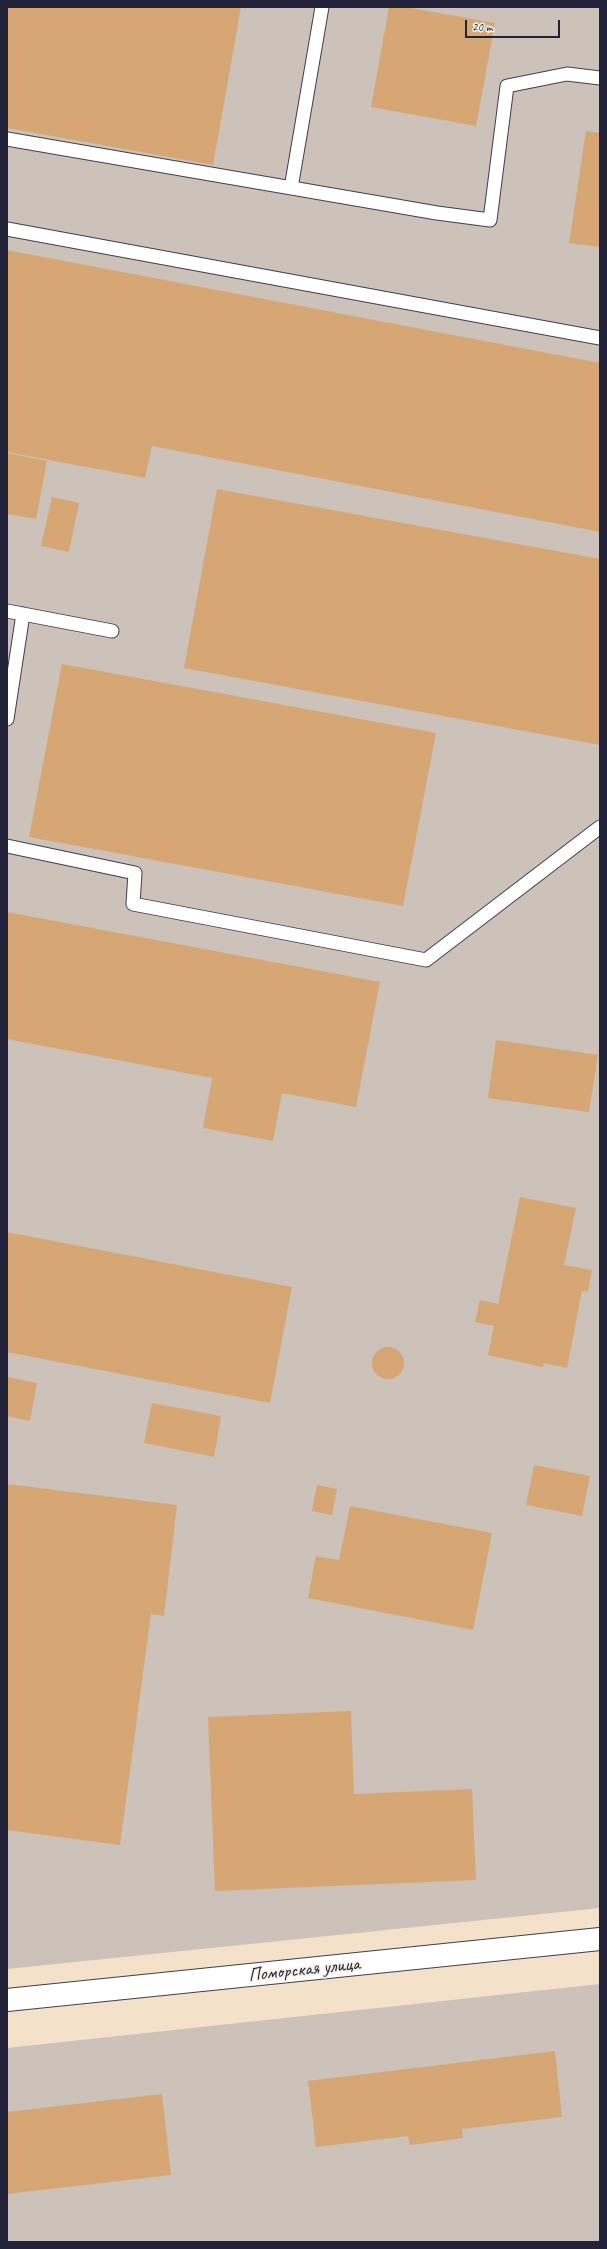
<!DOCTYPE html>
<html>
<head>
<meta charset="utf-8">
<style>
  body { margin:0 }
  #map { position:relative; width:607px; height:2249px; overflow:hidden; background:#f3e2c9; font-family:Caveat,sans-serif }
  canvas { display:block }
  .frame { position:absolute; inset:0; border:8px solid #22223b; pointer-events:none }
  .scale { position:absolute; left:465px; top:20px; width:95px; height:18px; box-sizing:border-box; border:2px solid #22223b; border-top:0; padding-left:5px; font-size:12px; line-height:14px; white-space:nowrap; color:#22223b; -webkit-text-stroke:3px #f7f3e8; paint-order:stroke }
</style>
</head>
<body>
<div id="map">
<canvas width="607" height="2249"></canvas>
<div class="frame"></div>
<div class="scale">20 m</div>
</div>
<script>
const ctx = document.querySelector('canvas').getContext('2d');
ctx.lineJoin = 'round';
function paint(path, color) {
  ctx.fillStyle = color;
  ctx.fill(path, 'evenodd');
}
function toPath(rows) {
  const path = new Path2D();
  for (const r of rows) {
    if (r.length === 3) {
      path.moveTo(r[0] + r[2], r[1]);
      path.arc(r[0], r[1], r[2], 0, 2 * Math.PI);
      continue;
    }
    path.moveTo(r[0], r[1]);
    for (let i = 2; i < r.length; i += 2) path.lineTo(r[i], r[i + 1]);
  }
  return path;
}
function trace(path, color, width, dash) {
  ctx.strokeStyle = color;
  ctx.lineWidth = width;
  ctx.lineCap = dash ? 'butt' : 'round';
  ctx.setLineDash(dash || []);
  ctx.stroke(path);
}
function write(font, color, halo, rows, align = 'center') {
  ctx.font = font + ' Caveat,sans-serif';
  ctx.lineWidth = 3.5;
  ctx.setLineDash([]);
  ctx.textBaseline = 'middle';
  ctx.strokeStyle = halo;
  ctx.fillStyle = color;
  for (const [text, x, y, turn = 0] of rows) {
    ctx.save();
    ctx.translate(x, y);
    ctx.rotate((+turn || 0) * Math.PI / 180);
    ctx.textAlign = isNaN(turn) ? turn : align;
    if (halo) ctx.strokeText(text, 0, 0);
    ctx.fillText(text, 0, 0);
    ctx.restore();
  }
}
const industrial = toPath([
  [7,7,600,7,600,1908,7,1969],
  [600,1984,600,2242,7,2242,7,2048]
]);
const building = toPath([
  [7,7,241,7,213,165,7,128],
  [389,7,406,7,495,23,476,126,371,107],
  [586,131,600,133,600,247,569,243],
  [7,250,600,363,600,532,152,446,145,478,7,452],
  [7,453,47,461,36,519,7,514],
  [217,489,600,559,600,745,184,668],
  [52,497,79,503,69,552,41,546],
  [62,664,436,733,403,906,29,837],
  [7,912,380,982,356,1107,282,1093,273,1141,203,1128,212,1078,7,1039],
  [496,1040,598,1055,589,1112,488,1098],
  [520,1197,576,1208,564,1265,592,1270,588,1292,582,1291,567,1368,544,1363,543,1367,488,1355,494,1326,475,1322,480,1300,498,1304],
  [7,1232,292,1287,270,1403,7,1352],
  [388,1363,16],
  [7,1377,37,1383,30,1421,7,1416],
  [152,1403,221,1416,214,1457,144,1443],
  [534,1465,590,1476,582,1516,526,1505],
  [7,1484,177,1505,164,1616,151,1614,120,1845,7,1830],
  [317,1485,337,1489,332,1515,312,1511],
  [350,1506,492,1533,473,1630,308,1598,316,1556,339,1560],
  [351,1711,354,1794,472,1789,476,1880,215,1891,208,1717],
  [555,2051,562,2117,462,2129,463,2138,410,2145,408,2136,316,2147,308,2081],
  [162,2094,171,2175,7,2194,7,2112]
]);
const lane = toPath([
  [7,139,437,213,490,220,507,86,567,74,600,78],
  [291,188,322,7],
  [7,229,600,338],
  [7,611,112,631],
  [7,719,23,614],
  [7,846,135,873,133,904,426,960,600,827]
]);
const street = toPath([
  [7,2000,600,1939]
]);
const streetNames = [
  ["Поморская улица",304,1970,-6]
];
paint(industrial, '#ccc2b9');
paint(building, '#d6a775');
trace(lane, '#413f50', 15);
trace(street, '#413f50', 24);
trace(lane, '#fff', 13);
trace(street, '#fff', 22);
write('19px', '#22223b', '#f7f3e8', streetNames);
</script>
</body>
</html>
